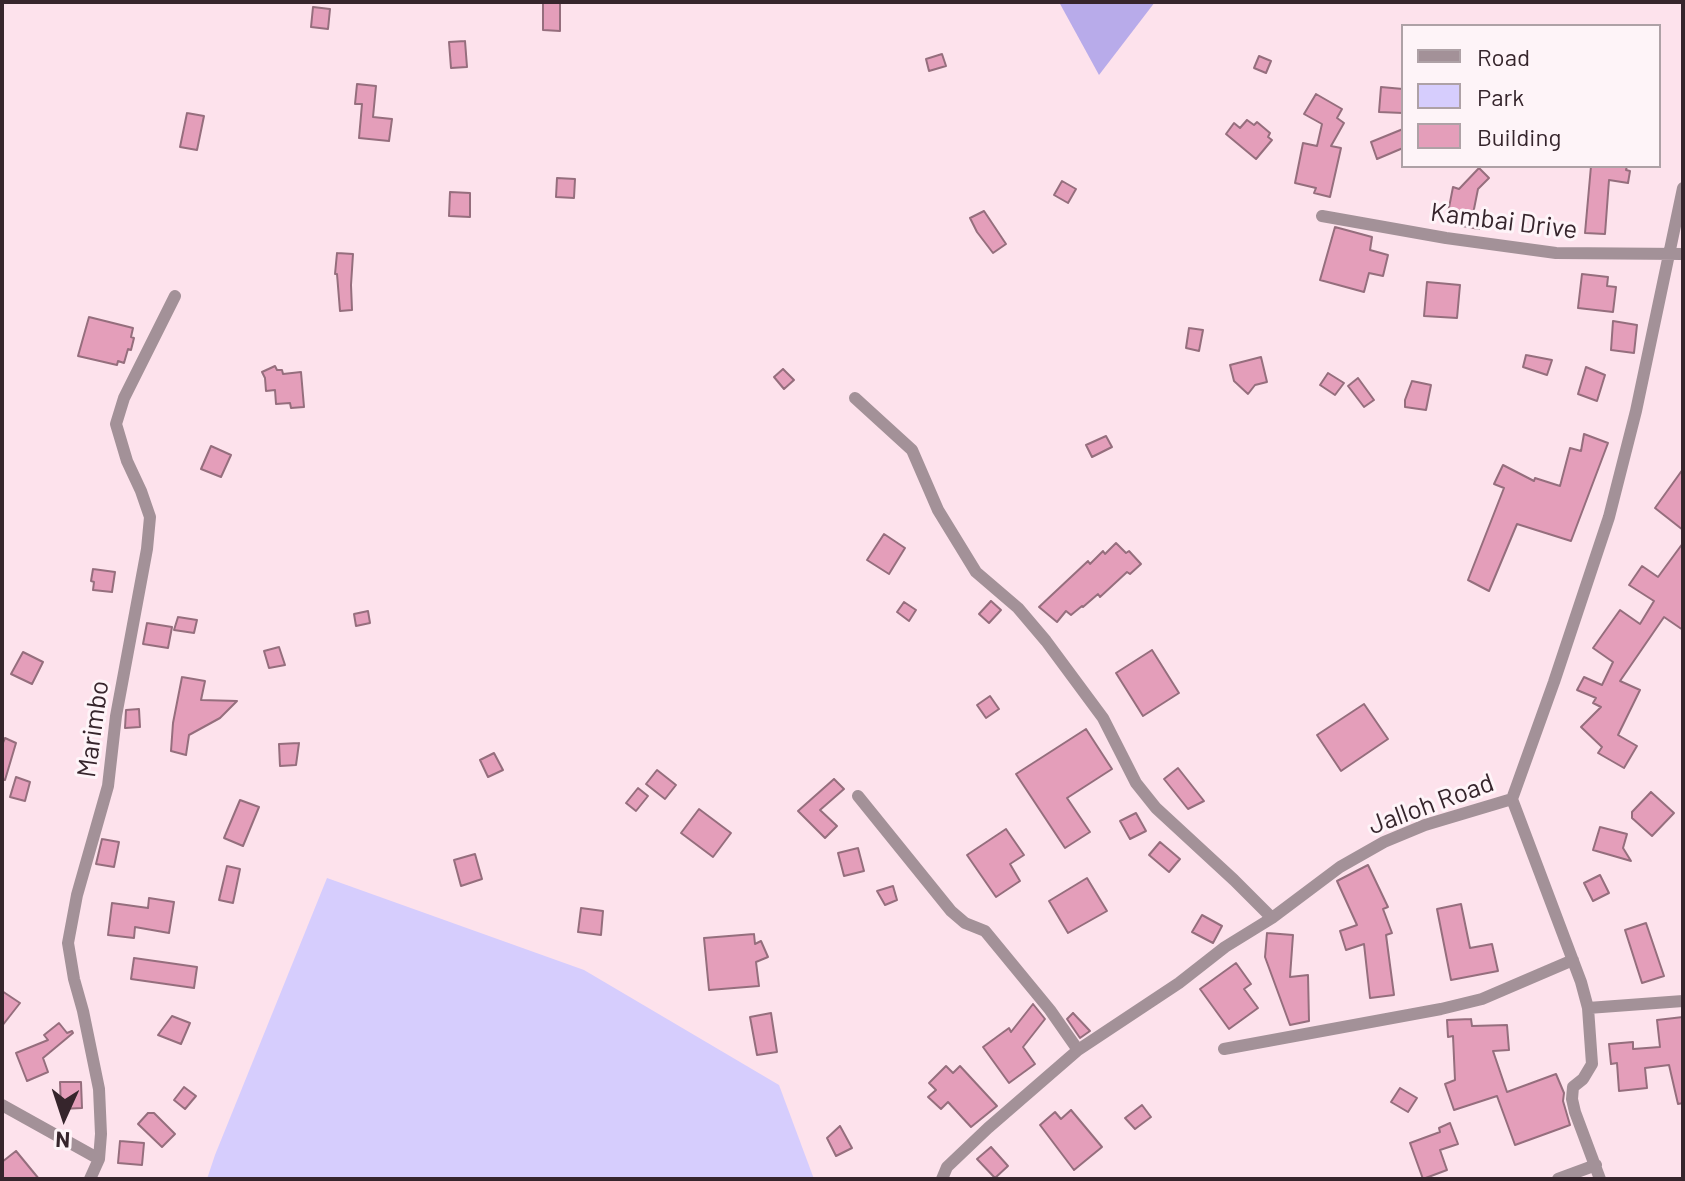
<!DOCTYPE html>
<html>
<head>
<meta charset="utf-8">
<style>
  body { margin:0 }
  #map { position:relative; width:1685px; height:1181px; overflow:hidden; background:#fde2ec; font-family:Barlow,sans-serif }
  canvas { display:block }
  .frame { position:absolute; inset:0; border:4px solid #36252c; pointer-events:none }
  .legend { position:absolute; left:1401px; top:24px; width:260px; height:144px; box-sizing:border-box; background:#fef4f8; border:2px solid #aea1a6; margin:0; padding:10px 14px; list-style:none; font-size:24px; color:#36252c }
  .legend li { display:flex; align-items:center; gap:16px; height:40px }
  .legend b { width:40px; border:2px solid #aea1a6 }
  .north { position:absolute; left:24px; top:1077px; width:80px; height:80px; -webkit-text-stroke:6px #fef4f8; paint-order:stroke; rotate:183deg; font-size:22px; font-weight:700; line-height:32px; text-align:center; color:#36252c }
  .north::after { content:''; display:block; margin:auto; width:28px; height:36px; background:#36252c; clip-path:polygon(50% 0,100% 100%,50% 72%,0 100%) }
</style>
</head>
<body>
<div id="map">
<canvas width="1685" height="1181"></canvas>
<div class="frame"></div>
<ul class="legend">
<li><b style="height:10px;background:#a39198"></b>Road</li>
<li><b style="height:22px;background:#d6cdfd"></b>Park</li>
<li><b style="height:22px;background:#e49eba"></b>Building</li>
</ul>
<div class="north">N</div>
</div>
<script>
const ctx = document.querySelector('canvas').getContext('2d');
ctx.lineJoin = 'round';
function paint(path, color) {
  ctx.fillStyle = color;
  ctx.fill(path, 'evenodd');
}
function toPath(rows) {
  const path = new Path2D();
  for (const r of rows) {
    path.moveTo(r[0], r[1]);
    for (let i = 2; i < r.length; i += 2) path.lineTo(r[i], r[i + 1]);
  }
  return path;
}
function trace(path, color, width, dash) {
  ctx.strokeStyle = color;
  ctx.lineWidth = width;
  ctx.lineCap = dash ? 'butt' : 'round';
  ctx.setLineDash(dash || []);
  ctx.stroke(path);
}
function write(font, color, halo, rows, align = 'center') {
  ctx.font = font + ' Barlow,sans-serif';
  ctx.lineWidth = 6;
  ctx.setLineDash([]);
  ctx.textBaseline = 'middle';
  ctx.strokeStyle = halo;
  ctx.fillStyle = color;
  for (const [text, x, y, turn = 0] of rows) {
    ctx.save();
    ctx.translate(x, y);
    ctx.rotate((+turn || 0) * Math.PI / 180);
    ctx.textAlign = isNaN(turn) ? turn : align;
    if (halo) ctx.strokeText(text, 0, 0);
    ctx.fillText(text, 0, 0);
    ctx.restore();
  }
}
const green = toPath([
  [327,878,584,970,779,1085,814,1179,207,1179,215,1155]
]);
const forest = toPath([
  [1059,2,1155,2,1099,75]
]);
const building = toPath([
  [543,2,560,2,560,31,543,30,543,2],
  [313,7,330,9,328,29,311,27,313,7],
  [465,41,467,67,451,68,449,42,465,41],
  [942,54,946,66,929,71,926,59,942,54],
  [1259,56,1271,61,1266,73,1254,68,1259,56],
  [357,84,376,86,373,117,392,119,389,141,359,138,362,104,355,104,357,84],
  [1381,87,1403,89,1403,113,1379,112,1381,87],
  [1316,94,1342,109,1337,118,1344,123,1331,146,1341,148,1330,197,1314,193,1316,188,1295,183,1303,143,1317,146,1322,124,1304,114,1316,94],
  [187,113,204,116,197,150,180,147,187,113],
  [1247,120,1254,125,1257,122,1270,133,1268,137,1272,140,1256,159,1226,134,1234,123,1240,128,1247,120],
  [1403,129,1403,148,1377,159,1371,142,1403,129],
  [1591,166,1627,166,1626,170,1630,171,1628,183,1609,180,1605,234,1585,233,1591,166],
  [1479,168,1489,178,1478,189,1473,214,1481,216,1479,229,1446,223,1453,187,1459,189,1479,168],
  [557,178,575,179,574,198,556,197,557,178],
  [1062,181,1076,189,1068,203,1054,195,1062,181],
  [450,192,470,193,470,217,449,216,450,192],
  [984,211,1006,244,993,253,977,232,970,218,984,211],
  [1335,227,1372,237,1370,250,1388,255,1383,276,1369,273,1364,292,1320,280,1335,227],
  [337,253,353,254,351,285,352,310,340,311,337,274,335,274,337,253],
  [1582,274,1608,277,1607,286,1616,287,1613,312,1578,308,1582,274],
  [1427,282,1460,285,1457,318,1424,316,1427,282],
  [89,317,133,328,131,337,134,338,131,350,128,349,124,363,118,361,117,365,78,356,89,317],
  [1613,321,1637,325,1634,353,1611,350,1613,321],
  [1189,328,1203,330,1199,351,1186,348,1189,328],
  [1526,355,1552,360,1547,375,1523,367,1526,355],
  [1261,357,1267,382,1255,385,1248,394,1234,381,1230,365,1261,357],
  [275,366,277,370,282,370,283,374,301,372,304,407,291,408,290,403,276,404,275,390,266,391,265,378,262,372,275,366],
  [1586,367,1605,375,1597,401,1578,394,1586,367],
  [783,369,794,380,784,389,774,377,783,369],
  [1328,373,1344,383,1335,395,1320,385,1328,373],
  [1358,378,1374,400,1364,407,1348,386,1358,378],
  [1412,381,1431,385,1426,410,1405,407,1405,400,1412,381],
  [1584,434,1608,443,1571,541,1517,524,1489,591,1468,580,1504,488,1494,484,1503,465,1534,481,1535,478,1560,486,1570,448,1581,451,1584,434],
  [1106,436,1112,447,1092,457,1086,445,1106,436],
  [211,446,231,455,221,477,201,469,211,446],
  [1683,469,1683,530,1655,508,1683,469],
  [884,534,905,548,889,574,867,560,884,534],
  [1116,543,1126,553,1129,551,1141,564,1130,574,1127,572,1100,597,1098,594,1083,607,1082,606,1071,615,1066,611,1057,622,1039,607,1088,561,1090,564,1103,551,1105,554,1116,543],
  [1683,543,1683,630,1664,617,1620,681,1640,690,1618,735,1637,746,1624,768,1598,753,1602,747,1581,727,1601,707,1593,703,1596,698,1577,690,1584,677,1602,685,1613,662,1593,648,1620,610,1640,624,1654,601,1629,585,1642,566,1658,577,1683,543],
  [93,569,115,572,112,592,93,590,94,582,91,581,93,569],
  [991,601,1001,610,989,623,979,614,991,601],
  [904,602,916,610,909,621,897,612,904,602],
  [368,611,370,623,356,626,354,614,368,611],
  [178,617,197,620,194,633,174,630,178,617],
  [147,623,172,627,168,648,143,644,147,623],
  [279,647,285,665,269,668,264,651,279,647],
  [1152,650,1179,693,1143,716,1116,673,1152,650],
  [23,652,43,662,32,684,11,674,23,652],
  [182,677,205,681,201,700,237,701,220,718,189,735,186,755,171,751,173,723,182,677],
  [990,696,999,709,986,718,977,705,990,696],
  [1364,704,1388,739,1341,771,1317,735,1364,704],
  [139,709,140,727,125,728,126,710,139,709],
  [1086,729,1112,769,1067,798,1090,832,1065,848,1016,774,1086,729],
  [5,738,16,743,5,780,2,779,2,745,5,738],
  [299,743,296,765,280,766,279,744,299,743],
  [494,753,503,770,488,777,480,760,494,753],
  [1178,768,1204,801,1188,809,1164,779,1178,768],
  [657,770,676,785,665,799,646,784,657,770],
  [16,777,30,782,25,801,10,797,16,777],
  [834,779,844,789,820,810,837,826,825,838,798,811,834,779],
  [638,788,648,796,636,811,626,803,638,788],
  [1651,792,1674,813,1652,836,1632,818,1632,812,1651,792],
  [240,800,259,807,243,846,224,838,240,800],
  [699,809,731,833,713,857,681,833,699,809],
  [1136,813,1146,831,1130,839,1120,821,1136,813],
  [1600,827,1627,834,1623,848,1631,861,1593,850,1600,827],
  [1006,829,1024,855,1010,864,1020,881,996,897,967,855,1006,829],
  [102,839,119,842,114,867,96,864,102,839],
  [1160,842,1180,859,1169,872,1149,855,1160,842],
  [858,848,864,871,844,876,838,853,858,848],
  [475,854,482,879,461,886,454,860,475,854],
  [1368,865,1388,907,1383,909,1392,933,1386,935,1394,995,1370,998,1364,944,1346,950,1340,931,1357,925,1337,881,1368,865],
  [227,866,240,869,233,903,219,900,227,866],
  [1600,875,1609,893,1593,901,1584,883,1600,875],
  [1087,878,1107,911,1068,933,1049,901,1087,878],
  [893,886,897,900,885,905,877,891,893,886],
  [149,898,174,902,169,933,135,927,134,938,108,935,112,903,148,908,149,898],
  [1461,904,1470,948,1492,944,1498,971,1451,980,1437,909,1461,904],
  [581,908,603,911,601,935,578,932,581,908],
  [1202,915,1222,926,1213,943,1192,932,1202,915],
  [1646,923,1664,976,1642,983,1625,930,1646,923],
  [1267,933,1293,935,1290,977,1308,975,1309,1021,1290,1025,1265,957,1267,933],
  [754,934,755,944,761,941,768,957,756,962,759,986,709,990,704,938,754,934],
  [134,958,197,967,194,988,131,979,134,958],
  [1236,963,1251,984,1244,989,1258,1008,1229,1029,1200,989,1236,963],
  [2,991,20,1003,2,1026,2,991],
  [1033,1004,1045,1019,1023,1047,1035,1064,1009,1083,983,1047,1009,1028,1011,1032,1033,1004],
  [771,1013,777,1052,757,1055,750,1017,771,1013],
  [1073,1013,1090,1031,1080,1038,1067,1019,1073,1013],
  [172,1016,190,1023,181,1044,158,1035,172,1016],
  [1683,1017,1683,1103,1678,1104,1669,1065,1645,1068,1647,1088,1619,1091,1617,1063,1611,1064,1609,1044,1633,1042,1633,1049,1660,1047,1657,1020,1683,1017],
  [1471,1019,1472,1026,1507,1025,1509,1050,1493,1051,1507,1092,1556,1074,1564,1093,1563,1101,1570,1125,1515,1145,1497,1096,1454,1110,1445,1084,1455,1080,1453,1036,1448,1037,1447,1020,1471,1019],
  [59,1023,67,1033,72,1031,73,1033,43,1058,48,1072,27,1081,16,1053,48,1040,44,1035,59,1023],
  [946,1066,953,1073,960,1066,997,1106,971,1127,948,1102,941,1109,928,1097,936,1090,929,1083,946,1066],
  [60,1082,81,1082,82,1108,61,1109,60,1082],
  [184,1087,196,1096,185,1109,174,1100,184,1087],
  [1400,1088,1417,1098,1408,1112,1391,1102,1400,1088],
  [1142,1105,1151,1117,1135,1129,1125,1118,1142,1105],
  [1071,1110,1102,1147,1074,1170,1040,1125,1055,1112,1061,1119,1071,1110],
  [148,1113,154,1113,175,1134,162,1147,138,1124,148,1113],
  [1450,1123,1458,1144,1440,1150,1447,1170,1423,1179,1410,1143,1440,1132,1439,1128,1450,1123],
  [840,1126,852,1148,836,1156,827,1138,840,1126],
  [120,1141,144,1143,142,1165,118,1163,120,1141],
  [991,1147,1008,1166,995,1178,977,1159,991,1147],
  [16,1151,39,1179,2,1179,2,1162,16,1151]
]);
const street = toPath([
  [1322,216,1446,238,1556,253,1683,254],
  [855,398,912,450,938,510,976,572,1018,608,1046,641,1103,718,1136,783,1156,808,1234,880,1272,918],
  [858,796,951,911,965,923,985,931,1050,1010,1078,1050],
  [1512,799,1554,682,1609,517,1636,411,1683,188],
  [1512,799,1581,982,1588,1008,1592,1064,1583,1079,1573,1087,1572,1099,1575,1112,1600,1179],
  [1588,1008,1683,1001],
  [1224,1049,1441,1009,1482,999,1573,960],
  [2,1105,99,1159],
  [90,1179,99,1159,101,1134,99,1089,83,1011,74,979,68,943,77,895,108,786,116,716,147,549,150,517,141,491,127,461,116,424,124,398,175,296],
  [942,1179,947,1167,988,1128,1078,1050,1179,983,1225,947,1272,918,1340,867,1384,842,1425,825,1512,799],
  [1558,1179,1596,1165]
]);
const streetNames = [
  ["Kambai Drive",1504,221,7],
  ["Marimbo",93,729,-82],
  ["Jalloh Road",1431,804,-20]
];
paint(green, '#d6cdfd');
paint(forest, '#b8abea');
paint(building, '#e49eba');
trace(building, '#956e7d', 2);
trace(street, '#a39198', 12);
write('26px', '#36252c', '#fef4f8', streetNames);
</script>
</body>
</html>
